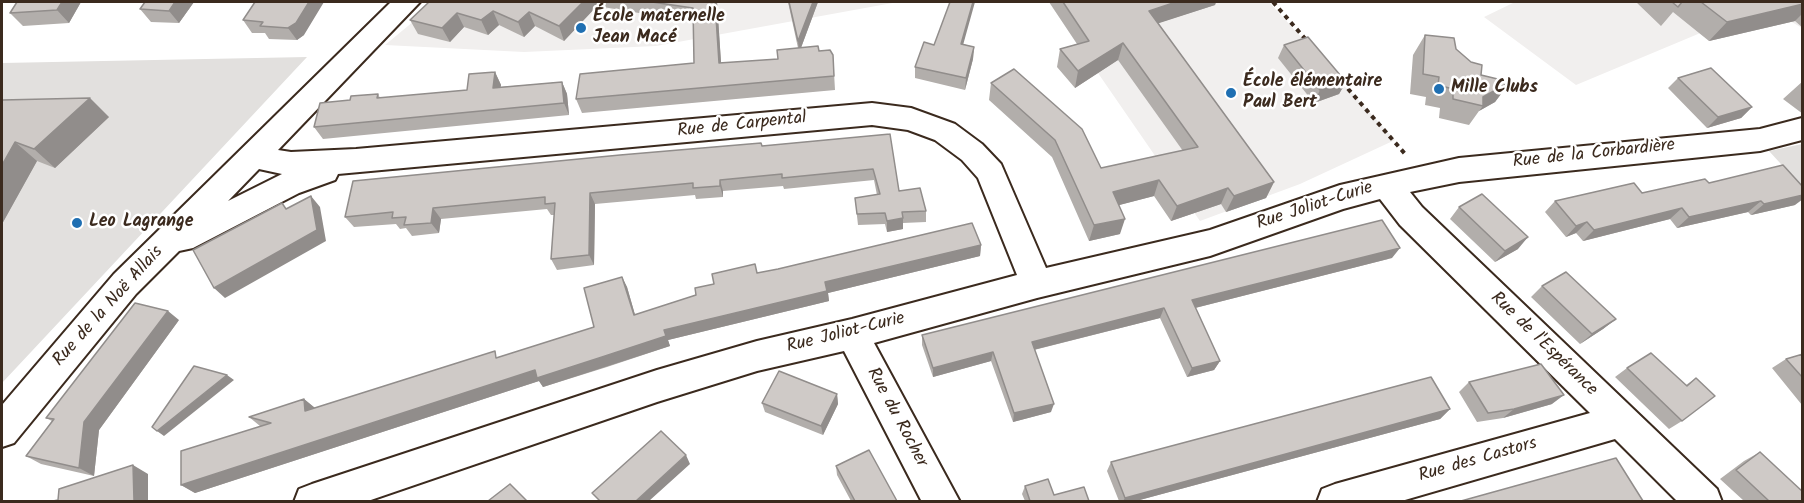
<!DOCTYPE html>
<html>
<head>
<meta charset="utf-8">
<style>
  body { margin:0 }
  #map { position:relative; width:1804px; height:503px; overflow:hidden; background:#fff; font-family:Kalam,sans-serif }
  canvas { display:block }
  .frame { position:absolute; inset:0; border:3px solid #3b2a1e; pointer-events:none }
</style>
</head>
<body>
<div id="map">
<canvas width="1804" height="503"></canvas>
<div class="frame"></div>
</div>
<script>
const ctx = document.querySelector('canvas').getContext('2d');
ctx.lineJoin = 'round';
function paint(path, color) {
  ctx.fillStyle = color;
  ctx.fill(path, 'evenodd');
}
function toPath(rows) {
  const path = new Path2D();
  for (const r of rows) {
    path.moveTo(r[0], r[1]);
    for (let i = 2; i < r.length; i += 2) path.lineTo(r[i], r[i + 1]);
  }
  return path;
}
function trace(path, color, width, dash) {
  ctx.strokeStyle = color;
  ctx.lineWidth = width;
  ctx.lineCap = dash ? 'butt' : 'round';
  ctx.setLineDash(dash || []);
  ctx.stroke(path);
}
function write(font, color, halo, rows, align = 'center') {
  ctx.font = font + ' Kalam,sans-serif';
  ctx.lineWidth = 5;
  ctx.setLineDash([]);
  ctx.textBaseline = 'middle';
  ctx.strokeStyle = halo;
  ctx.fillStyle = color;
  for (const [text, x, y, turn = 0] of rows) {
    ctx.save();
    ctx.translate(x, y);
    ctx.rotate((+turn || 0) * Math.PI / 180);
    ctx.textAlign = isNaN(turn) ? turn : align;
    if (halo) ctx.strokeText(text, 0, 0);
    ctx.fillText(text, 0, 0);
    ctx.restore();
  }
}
const built = toPath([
  [437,2,898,2,656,46,524,52,385,45],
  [1049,2,1269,2,1395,140,1300,184,1200,221],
  [1515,2,1802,2,1802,28,1765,6,1576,85,1484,17]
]);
const green = toPath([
  [307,57,2,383,2,63],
  [1802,144,1802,187,1769,151]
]);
const path = toPath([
  [1273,2,1308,42],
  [1342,82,1406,155]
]);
const street = toPath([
  [391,2,420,2,278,150,291,152,356,149,872,103,911,108,955,124,982,144,1001,164,1046,268,1210,230,1340,185,1459,158,1760,129,1802,118,1802,140,1760,151,1459,182,1410,192,1422,207,1717,489,1722,502,1678,502,1615,439,1398,502,1317,502,1322,489,1335,484,1590,413,1400,225,1380,199,1343,209,1210,256,1037,298,874,343,960,502,922,502,844,351,757,371,657,402,365,502,294,502,299,489,312,484,657,370,757,341,852,319,1017,275,978,178,962,160,935,140,908,130,872,125,338,174,335,180,299,193,193,248,179,251,136,294,14,443,2,447,2,405,114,274,391,2],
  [259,169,282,174,228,201,259,169]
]);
const wall = toPath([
  [17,2,81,2,69,23,23,26,10,13],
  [194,2,179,23,151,22,140,9],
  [255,2,304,35,297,40,269,39,265,33,252,33,243,20],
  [429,2,717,2,721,63,778,59,798,48,788,2,818,2,801,48,833,55,835,90,582,113,576,99,694,63,693,22,597,6,564,41,535,26,524,37,499,25,488,35,464,27,450,42,418,34,410,20],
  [1049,2,1216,2,1215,5,1158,23,1274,182,1266,198,1226,212,1221,204,1171,221,1154,196,1119,205,1120,234,1089,241,1052,157,989,100,991,83,1101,168,1183,151,1118,60,1075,88,1057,67,1060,49,1077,44],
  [1636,2,1803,2,1803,28,1795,21,1709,41,1673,12,1661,26],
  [1425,35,1456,49,1481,75,1510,82,1495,102,1479,111,1469,125,1439,118,1440,108,1425,105,1426,97,1410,94,1413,55],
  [963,44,974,47,973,59,965,90,915,78,915,67,934,45],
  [1284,45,1346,82,1339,94,1314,103,1278,58],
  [495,72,501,85,500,87,562,82,567,94,569,115,323,139,314,127,350,100,378,94,380,98,467,90],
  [1678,78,1752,107,1741,118,1707,128,1668,88],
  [1803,81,1803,114,1783,99],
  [2,100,109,117,55,168,37,161,2,224],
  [890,134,899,191,926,211,926,222,903,223,903,229,887,232,885,224,858,225,855,198,877,195,874,180,784,189,783,186,723,191,723,197,696,199,695,195,595,204,594,265,557,270,551,259,554,215,551,215,547,209,441,219,439,233,412,236,406,228,400,229,396,224,354,227,345,217,762,146],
  [1709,183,1795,205,1751,215,1748,212,1677,228,1670,219,1583,241,1576,233,1566,237,1545,212,1555,201,1642,193],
  [1459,207,1518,249,1495,262,1450,219],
  [981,245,980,256,828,293,829,301,668,340,670,346,607,367,543,387,539,381,195,493,181,485,260,426,249,417,304,399,315,408,499,357,594,327,622,277,627,287,635,315,696,295,757,273],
  [1392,258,1195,308,1220,361,1214,370,1187,377,1160,318,1034,350,1051,412,1013,422,991,361,933,377,922,345,922,335],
  [1542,286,1616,319,1603,329,1580,344,1531,297],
  [179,320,99,430,94,476,41,464,26,456,52,421,46,418],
  [1803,354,1803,404,1802,405,1772,368,1786,359],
  [1627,368,1686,385,1696,378,1682,421,1669,429,1615,377],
  [1469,382,1552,404,1503,418,1477,422,1459,392],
  [837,394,838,404,823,435,765,412,762,403],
  [1450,409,1440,419,1136,501,1119,501,1107,471,1111,462],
  [1760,452,1803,501,1744,501,1720,479,1744,461],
  [836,466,897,501,851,501,837,475],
  [1025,486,1054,495,1089,501,1025,501,1022,494]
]);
const shadedWall = toPath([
  [62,2,81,2,69,23,57,10],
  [175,2,194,2,179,23,169,11],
  [309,2,324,2,304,35,297,40,288,28],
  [583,2,596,2,597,6,564,41,559,26],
  [715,2,717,2,722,77,719,63],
  [813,2,818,2,799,53,798,41],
  [973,2,975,2,960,56,961,44],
  [1176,2,1216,2,1215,5,1144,28,1149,11],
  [1803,4,1803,13,1795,21,1709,41,1727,22],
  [493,11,499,25,488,35,481,20],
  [529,12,535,26,524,37,518,22],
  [457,13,464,27,450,42,442,28],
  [1123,43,1118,60,1075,88,1078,71],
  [974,47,973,59,965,90,966,78],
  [495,72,501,85,499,100,493,88],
  [562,82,567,94,569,115,564,103],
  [1346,82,1339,94,1314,103,1320,90],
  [1510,82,1495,102,1479,111,1483,106,1483,97],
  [90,98,109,117,55,168,34,149],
  [1752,107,1741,118,1707,128,1718,117],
  [15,142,37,161,2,224,2,165],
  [720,180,723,191,723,197,720,186],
  [1159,180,1154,196,1108,208,1113,192],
  [1274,182,1266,198,1226,212,1234,196],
  [1228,188,1221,204,1171,221,1177,206],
  [590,193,595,204,594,265,589,255],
  [1803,195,1803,199,1795,205,1751,215,1764,204],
  [311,196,320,207,326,241,225,298,214,288],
  [1761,201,1748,212,1677,228,1689,217],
  [433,208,441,219,439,233,431,223],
  [1682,208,1670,219,1583,241,1594,230],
  [903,218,903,229,887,232,887,221],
  [1125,219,1120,234,1089,241,1094,225],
  [1587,222,1576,233,1566,237,1576,226],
  [1528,237,1518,249,1495,262,1505,251],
  [981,245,980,256,828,293,829,301,668,340,670,346,543,387,539,381,195,493,181,485,535,370,664,330,825,282],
  [1400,248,1392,258,1187,310,1192,300],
  [622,277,627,287,638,325,634,315],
  [1164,308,1160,318,1029,351,1032,342],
  [168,311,179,320,99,430,94,476,79,468,84,422],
  [1616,319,1603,329,1580,344,1592,334],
  [993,352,991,361,933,377,933,368],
  [1220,361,1214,370,1187,377,1192,368],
  [227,375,234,380,164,436,157,431],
  [837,394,838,404,823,435,821,426],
  [1564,395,1552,404,1503,418,1514,409],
  [304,399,315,408,305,411],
  [1054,404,1051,412,1013,422,1014,413],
  [1450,409,1440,419,1136,501,1123,501,1125,498],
  [686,455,690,464,649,501,636,501],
  [133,465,148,474,148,501,134,501]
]);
const building = toPath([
  [17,2,62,2,57,10,10,13,17,2],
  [145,2,175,2,169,11,140,9,145,2],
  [255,2,309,2,296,23,288,28,260,26,263,22,243,20,255,2],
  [429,2,583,2,559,26,529,12,518,22,493,11,481,20,457,13,442,28,410,20,429,2],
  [652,2,715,2,719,63,778,59,777,50,818,46,819,51,830,50,833,55,834,76,576,99,580,74,694,63,693,8,652,2],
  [789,2,813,2,798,41,789,2],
  [950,2,973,2,961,44,974,47,966,78,915,67,924,42,934,45,950,2],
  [1063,2,1176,2,1149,11,1274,182,1234,196,1228,188,1177,206,1159,180,1113,192,1125,219,1094,225,1055,140,991,83,1014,69,1082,129,1101,168,1198,147,1123,43,1078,71,1060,49,1089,41,1063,2],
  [1672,2,1682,2,1678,7,1672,2],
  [1701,2,1803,2,1803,4,1727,22,1701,2],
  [1425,35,1454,38,1456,49,1471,62,1482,65,1481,75,1510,82,1483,97,1483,106,1453,99,1453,89,1438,85,1439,77,1423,74,1425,35],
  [1308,37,1346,82,1320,90,1284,45,1308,37],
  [1711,68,1752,107,1718,117,1678,78,1711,68],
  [495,72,493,88,562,82,564,103,314,127,320,103,350,100,351,96,378,94,377,98,467,90,469,74,495,72],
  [90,98,34,149,15,142,2,165,2,100,90,98],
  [890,134,899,191,920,188,926,211,902,212,903,218,887,221,885,213,857,214,855,198,880,194,873,169,782,178,782,174,720,180,720,186,693,188,693,183,590,193,589,255,551,259,555,203,545,204,545,197,433,208,431,223,404,225,406,217,392,218,393,212,345,217,353,181,620,155,761,143,762,146,890,134],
  [1783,165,1803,187,1803,195,1764,204,1761,201,1689,217,1682,208,1594,230,1587,222,1576,226,1555,201,1634,183,1642,193,1705,179,1709,183,1783,165],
  [1482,194,1528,237,1505,251,1459,207,1482,194],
  [311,196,317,230,214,288,193,250,282,203,286,209,311,196],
  [1382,220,1400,248,1192,300,1220,361,1192,368,1164,308,1032,342,1054,404,1014,413,993,352,933,368,922,335,1382,220],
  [972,223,981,245,825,282,827,291,664,330,666,336,602,357,537,378,535,370,181,485,181,451,271,423,249,417,304,399,305,411,495,351,496,358,594,327,584,288,622,277,634,315,696,295,695,288,714,284,712,274,755,264,757,273,778,269,972,223],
  [1566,272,1616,319,1592,334,1542,286,1566,272],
  [135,303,168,311,84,422,79,468,26,456,54,419,46,418,135,303],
  [1651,353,1687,386,1696,378,1715,396,1682,421,1627,368,1651,353],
  [1803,354,1803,378,1786,359,1803,354],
  [1541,364,1564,395,1514,409,1488,413,1469,382,1541,364],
  [194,366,227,375,157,431,152,427,194,366],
  [779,371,837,394,821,426,762,403,779,371],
  [1431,377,1450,409,1125,498,1111,462,1431,377],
  [661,431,686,455,636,501,600,501,592,493,661,431],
  [869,450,897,501,855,501,836,466,869,450],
  [1760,452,1803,492,1803,501,1769,501,1736,470,1760,452],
  [1616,458,1643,501,1461,501,1616,458],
  [133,465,134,501,53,501,58,500,59,489,133,465],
  [1048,479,1054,495,1084,487,1089,501,1030,501,1025,486,1048,479],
  [510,484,527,501,488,501,510,484]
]);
const markers = [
  [581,28,6,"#1f6fb2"],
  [1439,89,6,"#1f6fb2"],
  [1231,93,6,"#1f6fb2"],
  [77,223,6,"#1f6fb2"]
];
const poiNames = [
  ["École maternelle",593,18],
  ["Jean Macé",593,39],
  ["École élémentaire",1243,83],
  ["Paul Bert",1243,104],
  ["Mille Clubs",1451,89],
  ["Leo Lagrange",89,223]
];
const streetNames = [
  ["Rue de Carpental",742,126,-6],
  ["Rue de la Corbardière",1594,155,-6],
  ["Rue Joliot-Curie",1315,207,-18],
  ["Rue de la Noë Allais",109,307,-48],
  ["Rue Joliot-Curie",846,334,-14],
  ["Rue de l'Espérance",1543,345,44],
  ["Rue du Rocher",896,418,62],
  ["Rue des Castors",1478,461,-16]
];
paint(built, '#f1efee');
paint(green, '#e2e0de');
trace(street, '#3b2a1e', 4);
trace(path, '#3b2a1e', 4, [4.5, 4.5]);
paint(street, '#fff');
paint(wall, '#b2aeab');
paint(shadedWall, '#918d8b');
paint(building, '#cfcac7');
trace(building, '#918d8b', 1.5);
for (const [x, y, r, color] of markers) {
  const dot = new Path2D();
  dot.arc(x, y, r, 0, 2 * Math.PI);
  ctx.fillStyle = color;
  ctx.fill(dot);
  trace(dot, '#fff', 2);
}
write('bold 18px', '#3b2a1e', '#fff', poiNames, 'left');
write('18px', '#3b2a1e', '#fff', streetNames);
</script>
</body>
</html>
